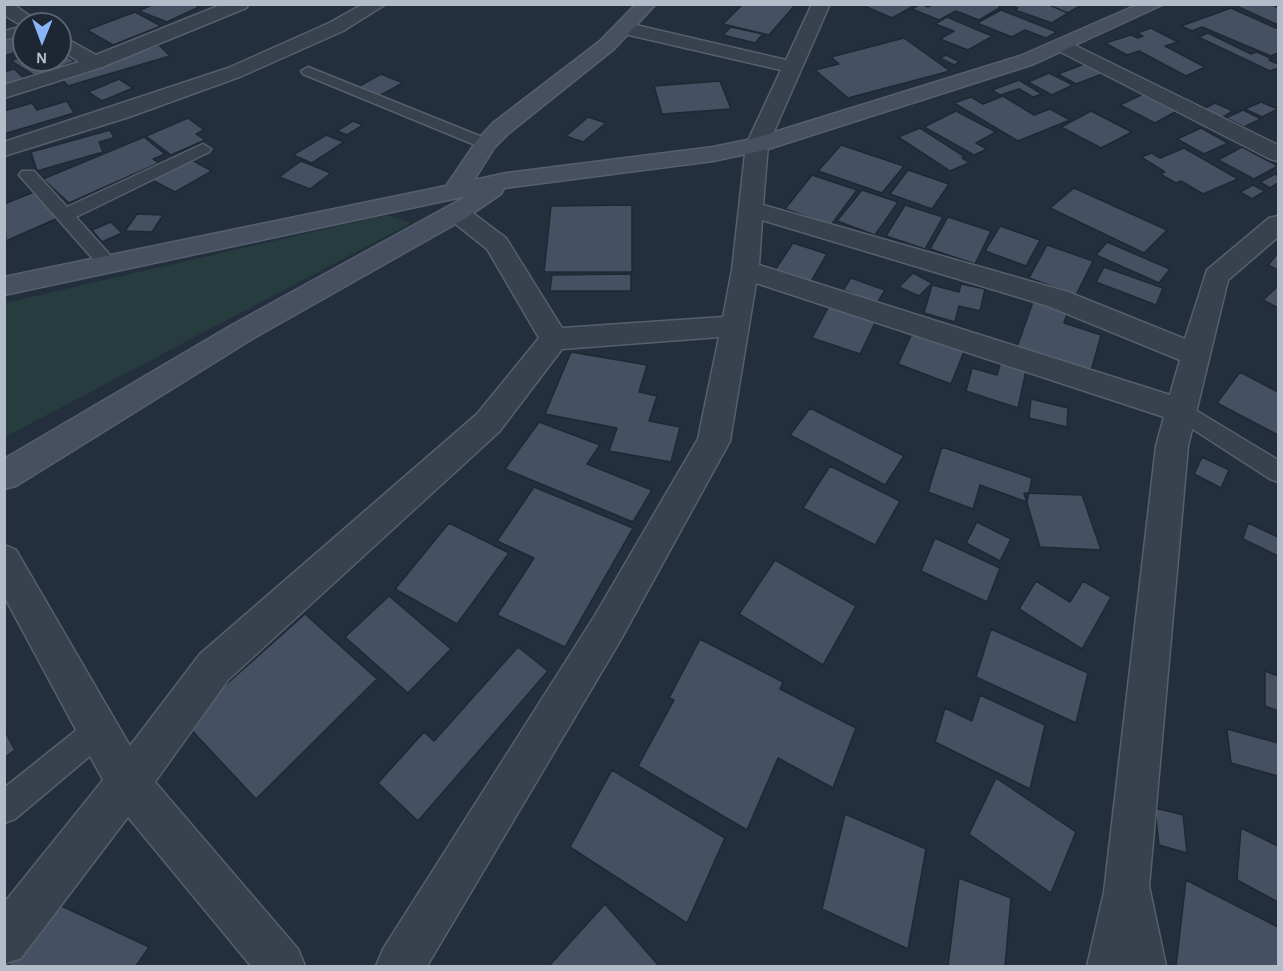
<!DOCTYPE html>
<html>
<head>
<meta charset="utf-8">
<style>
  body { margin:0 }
  #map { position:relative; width:1283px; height:971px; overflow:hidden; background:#242f3e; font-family:"Alegreya Sans",sans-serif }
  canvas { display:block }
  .frame { position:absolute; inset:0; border:6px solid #b4bcc9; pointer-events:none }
  .north { position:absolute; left:12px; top:12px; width:60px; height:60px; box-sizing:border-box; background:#1d2633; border:2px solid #59626f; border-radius:50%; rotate:181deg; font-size:16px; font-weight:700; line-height:24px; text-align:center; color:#b4bcc9 }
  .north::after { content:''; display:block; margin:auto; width:21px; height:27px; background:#8ab4f8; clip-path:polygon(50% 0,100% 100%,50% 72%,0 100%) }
</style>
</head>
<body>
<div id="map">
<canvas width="1283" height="971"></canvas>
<div class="frame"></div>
<div class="north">N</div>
</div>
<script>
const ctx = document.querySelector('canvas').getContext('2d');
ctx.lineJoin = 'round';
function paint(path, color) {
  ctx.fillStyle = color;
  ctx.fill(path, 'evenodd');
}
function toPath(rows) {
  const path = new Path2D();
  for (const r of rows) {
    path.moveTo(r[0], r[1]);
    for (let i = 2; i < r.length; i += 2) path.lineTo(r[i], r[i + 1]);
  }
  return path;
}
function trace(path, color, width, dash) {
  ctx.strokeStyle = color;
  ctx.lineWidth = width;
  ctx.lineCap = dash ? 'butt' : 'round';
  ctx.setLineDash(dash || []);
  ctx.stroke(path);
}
const green = toPath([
  [386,215,411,223,5,437,5,303]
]);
const building = toPath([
  [154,4,193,4,199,7,167,22,139,11,154,4],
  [743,4,796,4,769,35,723,24,743,4],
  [860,4,917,4,892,18,860,4],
  [921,4,928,7,934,4,995,4,1001,7,979,20,956,11,939,20,912,9,921,4],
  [1008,4,1047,4,1068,13,1052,23,1015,10,1018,8,1008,4],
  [1047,4,1083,4,1068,13,1047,4],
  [1232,4,1271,4,1278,8,1278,25,1232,4],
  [1231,8,1278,29,1278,53,1271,56,1202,27,1192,31,1181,26,1231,8],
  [1001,10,1057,32,1046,38,1025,30,1012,37,977,23,1001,10],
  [135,12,161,26,113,45,87,30,135,12],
  [947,17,987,34,993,36,968,50,940,39,954,31,935,24,947,17],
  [731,27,763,34,755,43,723,35,731,27],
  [1151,28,1178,42,1165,46,1205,67,1186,76,1139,51,1127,55,1105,43,1131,35,1138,38,1143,36,1137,33,1151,28],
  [24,31,24,50,4,56,4,37,24,31],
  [1208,33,1251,54,1257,52,1272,59,1269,60,1278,64,1278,68,1270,71,1198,37,1208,33],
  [904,38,950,71,848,98,815,70,839,64,831,57,904,38],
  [159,45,170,56,68,86,60,77,159,45],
  [60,52,75,61,37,77,11,61,18,58,22,61,60,60,60,52],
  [946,55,960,62,954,65,940,58,946,55],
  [1087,63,1105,73,1076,84,1058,74,1087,63],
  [14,69,25,79,4,86,4,72,14,69],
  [1049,73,1073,85,1052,95,1028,82,1049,73],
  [381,74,403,83,377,97,356,88,381,74],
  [119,79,133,88,102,101,88,92,119,79],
  [1019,80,1042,94,1033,97,1019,89,1000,95,992,90,1019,80],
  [720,81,731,109,662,114,654,86,720,81],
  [1143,94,1177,111,1155,123,1120,105,1143,94],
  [1003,96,1034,115,1050,109,1070,120,1018,141,954,103,971,97,983,104,1003,96],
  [67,101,74,113,4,134,4,111,32,103,37,110,67,101],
  [1261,102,1278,109,1262,117,1245,109,1261,102],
  [1215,103,1233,111,1221,118,1203,109,1215,103],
  [1243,110,1261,119,1244,127,1226,118,1243,110],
  [956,111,996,132,976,143,987,149,974,155,924,127,956,111],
  [1091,111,1132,132,1101,148,1061,127,1091,111],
  [588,117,606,123,583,142,566,136,588,117],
  [188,118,204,130,196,134,205,140,171,155,146,136,188,118],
  [353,121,363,125,347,135,337,131,353,121],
  [920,128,965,157,962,158,969,163,950,171,898,137,920,128],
  [1201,128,1228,143,1204,154,1177,139,1201,128],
  [110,130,114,138,99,142,103,152,37,171,31,152,110,130],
  [326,135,344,142,312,163,293,155,326,135],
  [144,137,165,154,153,159,159,163,69,203,43,179,144,137],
  [841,145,904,166,882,193,818,171,841,145],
  [1242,147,1278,166,1254,179,1218,160,1242,147],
  [1184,148,1238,179,1203,194,1181,181,1176,183,1160,174,1165,172,1141,157,1152,153,1160,158,1184,148],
  [190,159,212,171,175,192,152,180,190,159],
  [301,161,331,173,310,189,279,177,301,161],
  [908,170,949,184,932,209,890,194,908,170],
  [1275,174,1278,176,1278,183,1270,188,1260,182,1275,174],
  [812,175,857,190,831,225,785,209,812,175],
  [1253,185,1265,191,1252,199,1240,192,1253,185],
  [1074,188,1167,230,1144,253,1050,208,1074,188],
  [862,190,898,202,875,235,837,221,862,190],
  [34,192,58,218,6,241,4,204,34,192],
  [632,205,632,272,544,272,551,206,632,205],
  [905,205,943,217,925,249,886,236,905,205],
  [137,214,163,215,152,232,125,231,137,214],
  [948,217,991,231,975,264,930,249,948,217],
  [111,222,122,233,102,242,92,230,111,222],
  [1000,226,1040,240,1026,266,985,251,1000,226],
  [1107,242,1170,269,1159,283,1096,255,1107,242],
  [793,243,827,254,809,285,773,273,793,243],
  [1047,245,1093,261,1076,295,1029,278,1047,245],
  [1278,253,1278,270,1268,265,1278,253],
  [1104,267,1163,288,1156,305,1096,282,1104,267],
  [913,273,932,283,919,296,899,287,913,273],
  [631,274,631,291,550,291,552,275,631,274],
  [851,278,885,290,877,303,843,290,851,278],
  [961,284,985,289,980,311,959,306,955,322,924,313,932,285,959,292,961,284],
  [1278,286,1278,308,1263,300,1278,286],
  [1036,293,1070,304,1064,323,1101,335,1090,375,1016,350,1036,293],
  [829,306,876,321,860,354,812,338,829,306],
  [913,331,965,349,951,384,898,364,913,331],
  [571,352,647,365,639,392,657,396,649,421,680,427,671,462,609,451,617,428,545,414,571,352],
  [1002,358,1027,366,1018,408,966,391,972,368,997,375,1002,358],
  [1240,372,1278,392,1278,435,1217,403,1240,372],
  [1031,399,1068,408,1067,427,1029,418,1031,399],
  [810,408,904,456,885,485,790,435,810,408],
  [539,422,600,445,587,464,652,490,633,522,505,469,539,422],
  [942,447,1032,478,1027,502,980,485,973,509,928,492,942,447],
  [1202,457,1229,470,1221,488,1194,474,1202,457],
  [830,466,900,501,875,545,803,508,830,466],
  [534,487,633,528,565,647,497,615,534,558,497,541,534,487],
  [1024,493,1082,495,1101,550,1040,547,1024,493],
  [977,522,1011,539,1000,561,966,543,977,522],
  [449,523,509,553,457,624,395,589,449,523],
  [1248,523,1278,537,1278,556,1243,539,1248,523],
  [935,538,1000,568,987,602,921,571,935,538],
  [775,560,856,606,823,665,739,614,775,560],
  [1036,581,1070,602,1083,581,1111,597,1082,649,1019,609,1036,581],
  [389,596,451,649,408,693,345,637,389,596],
  [305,614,377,679,256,799,184,722,305,614],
  [991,629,1088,673,1076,723,976,677,991,629],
  [700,639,783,682,780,689,856,728,833,788,778,758,747,830,638,766,674,700,669,698,700,639],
  [518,647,548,671,418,821,378,783,424,732,434,741,518,647],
  [1265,671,1278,676,1278,711,1265,706,1265,671],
  [980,695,1045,725,1030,789,935,742,945,708,972,721,980,695],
  [1227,729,1278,743,1278,776,1231,763,1227,729],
  [4,730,15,750,4,758,4,730],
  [612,770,725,838,687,923,570,847,612,770],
  [996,778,1076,832,1051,893,969,834,996,778],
  [1155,808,1183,815,1187,853,1159,845,1155,808],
  [845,814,926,849,908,949,822,909,845,814],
  [1241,828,1278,846,1278,902,1237,880,1241,828],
  [959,878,1011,898,1005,966,948,966,959,878],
  [1186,880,1278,927,1278,966,1176,966,1186,880],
  [53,902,149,947,136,966,8,966,53,902],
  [605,904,659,966,549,966,605,904]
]);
const lane = toPath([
  [24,26,24,34,4,40,4,31,24,26],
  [308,67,492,141,494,144,492,147,480,147,303,74,301,71,308,67],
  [203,144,211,149,209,152,76,217,118,264,115,268,108,270,101,268,19,175,22,171,34,171,67,207,203,144],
  [1182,402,1278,460,1278,482,1270,479,1174,417,1171,411,1174,405,1182,402],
  [99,715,109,720,114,730,109,740,15,819,4,823,4,788,89,720,99,715]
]);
const street = toPath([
  [4,4,13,4,41,24,24,24,24,27,4,15,4,4],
  [223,4,249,4,246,8,102,67,4,98,4,85,79,62,60,49,60,35,96,55,223,4],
  [363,4,386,4,343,31,242,76,129,117,4,156,4,142,228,68,329,23,363,4],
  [812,4,830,4,768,145,763,205,1068,292,1185,339,1207,270,1269,218,1278,216,1278,237,1228,280,1188,446,1149,886,1166,966,1087,966,1104,892,1156,446,1164,417,756,283,730,441,620,641,427,966,376,966,383,949,594,617,698,439,719,337,562,349,499,432,228,680,155,782,298,949,305,966,251,966,128,817,21,958,4,964,4,903,103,780,4,596,4,545,16,550,130,746,200,654,477,414,539,338,487,249,448,218,445,213,448,208,457,205,466,208,506,238,562,328,723,317,732,270,746,145,781,70,616,32,614,28,623,22,786,60,812,4],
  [762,220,1048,306,1180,360,1170,395,759,265,762,220],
  [1064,40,1278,145,1278,161,1270,159,1057,50,1054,46,1057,42,1064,40]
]);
const secondary = toPath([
  [636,4,656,4,614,49,509,133,494,148,474,180,507,173,713,147,752,139,1020,56,1139,4,1164,4,1034,64,765,150,713,161,504,188,501,194,466,218,252,339,16,486,4,489,4,459,232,325,467,196,4,295,4,277,446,186,478,139,493,123,600,41,636,4]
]);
paint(green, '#263c3f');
paint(building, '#455162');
trace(building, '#1f2835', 1.5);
trace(lane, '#565f6c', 3);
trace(street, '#565f6c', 3);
trace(secondary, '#565f6c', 3);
paint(lane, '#38414e');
paint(street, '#38414e');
paint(secondary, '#465061');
</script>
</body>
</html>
